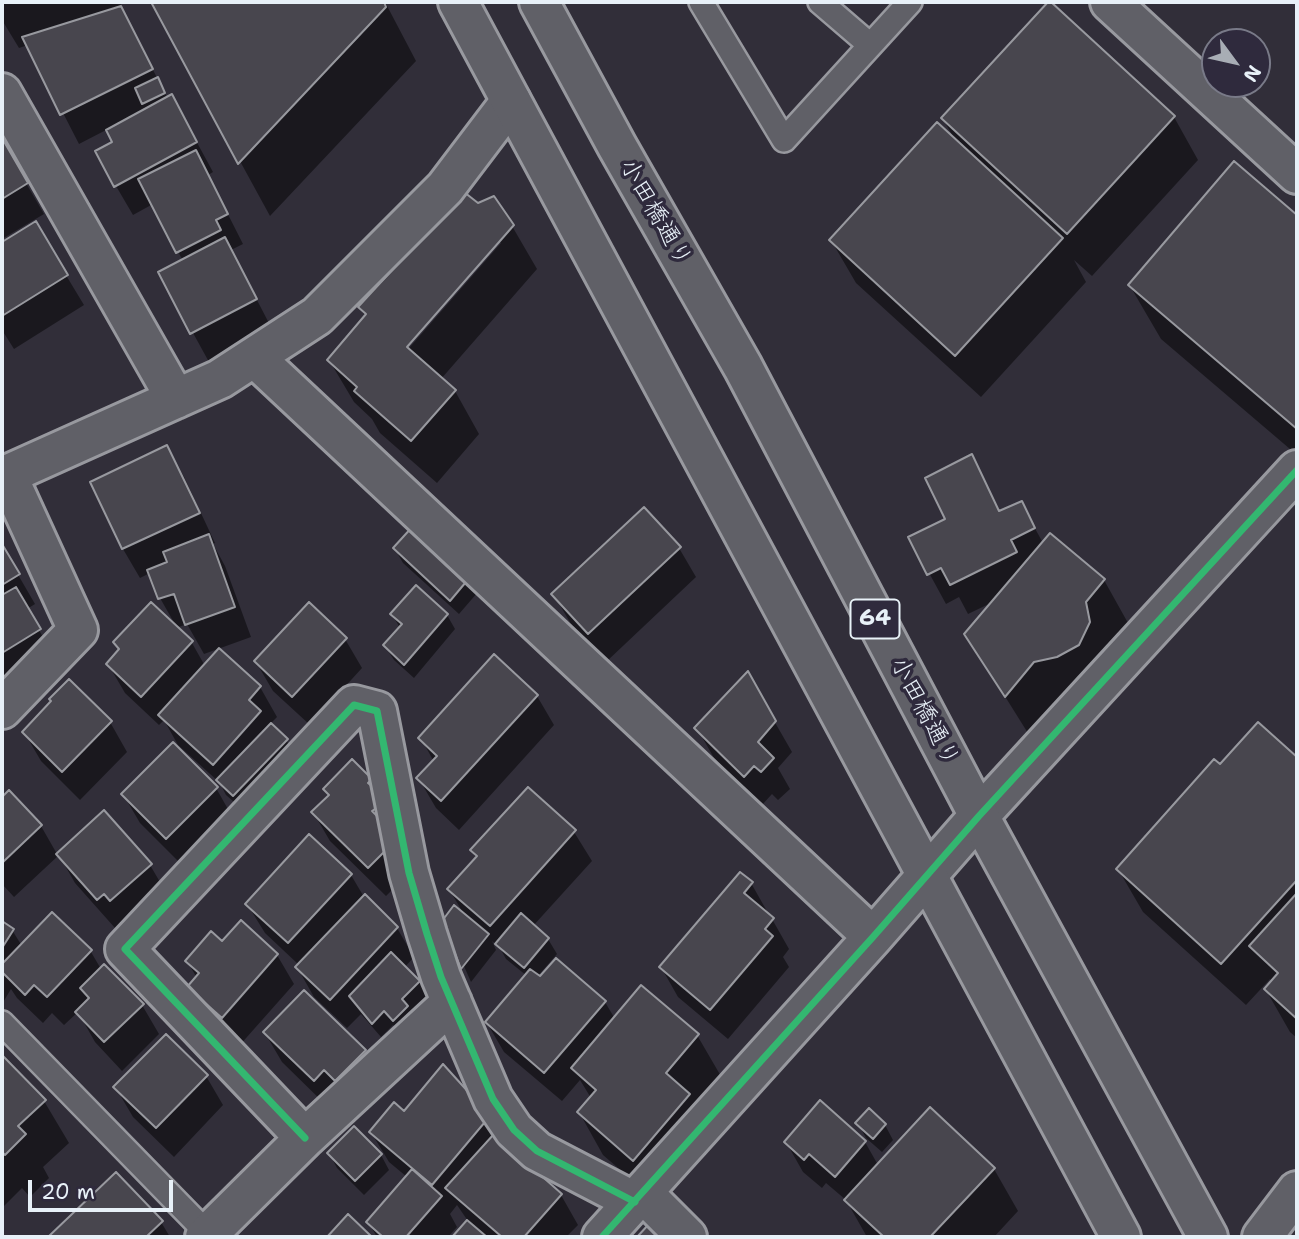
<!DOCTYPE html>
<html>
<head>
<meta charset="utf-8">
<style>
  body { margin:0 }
  #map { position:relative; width:1299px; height:1239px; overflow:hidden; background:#312e39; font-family:"Shantell Sans",sans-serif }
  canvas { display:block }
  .frame { position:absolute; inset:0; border:4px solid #e8f1f8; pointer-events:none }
  .north { position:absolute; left:1201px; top:28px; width:70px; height:70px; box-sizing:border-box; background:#2f2a3d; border:2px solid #797a88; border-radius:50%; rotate:123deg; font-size:19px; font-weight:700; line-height:28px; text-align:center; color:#e8f1f8 }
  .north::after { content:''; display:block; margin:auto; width:24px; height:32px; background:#a8adb5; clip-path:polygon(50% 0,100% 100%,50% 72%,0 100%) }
  .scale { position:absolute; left:28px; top:1180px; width:145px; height:32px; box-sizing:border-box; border:4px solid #e8f1f8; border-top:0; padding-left:9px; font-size:21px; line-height:24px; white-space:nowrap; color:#e8f1f8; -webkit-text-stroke:5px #2f2a3d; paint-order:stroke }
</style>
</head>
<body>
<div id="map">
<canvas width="1299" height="1239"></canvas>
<div class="frame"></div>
<div class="north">N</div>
<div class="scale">20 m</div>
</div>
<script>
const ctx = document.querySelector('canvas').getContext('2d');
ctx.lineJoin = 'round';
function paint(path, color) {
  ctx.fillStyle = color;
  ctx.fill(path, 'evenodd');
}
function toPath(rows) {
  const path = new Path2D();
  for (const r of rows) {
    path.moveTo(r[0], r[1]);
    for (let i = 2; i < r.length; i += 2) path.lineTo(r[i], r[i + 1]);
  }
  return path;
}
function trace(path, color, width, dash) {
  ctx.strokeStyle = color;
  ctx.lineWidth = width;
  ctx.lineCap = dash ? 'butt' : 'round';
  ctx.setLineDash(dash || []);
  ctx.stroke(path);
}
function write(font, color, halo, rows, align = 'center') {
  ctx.font = font + ' "Shantell Sans","Klee One",sans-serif';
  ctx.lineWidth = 7;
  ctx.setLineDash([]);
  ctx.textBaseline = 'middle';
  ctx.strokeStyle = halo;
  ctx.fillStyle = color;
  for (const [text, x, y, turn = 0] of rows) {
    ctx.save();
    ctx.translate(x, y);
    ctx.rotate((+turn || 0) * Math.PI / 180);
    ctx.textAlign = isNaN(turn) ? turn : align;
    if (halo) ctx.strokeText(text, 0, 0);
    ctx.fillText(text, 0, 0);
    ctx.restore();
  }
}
const shadow = toPath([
  [2,2,120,2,123,12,168,99,188,126,213,172,208,175,243,244,231,250,272,329,209,362,160,273,183,261,153,204,133,215,116,186,114,143,108,129,79,144,28,45,19,48,2,20],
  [153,2,385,2,416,61,270,216],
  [1174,117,1198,160,1092,276,1074,260,1086,282,981,397,856,283,831,240,955,140,943,119],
  [2,142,44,214,2,239],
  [1234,163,1297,217,1297,455,1161,339,1130,286],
  [478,206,512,226,537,269,441,379,455,391,479,434,437,483,380,433,372,419,354,402,329,360,366,317,360,308],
  [498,241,501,243,403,355,400,352],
  [35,224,84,305,14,349,2,330,2,244],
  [167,447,184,477,215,543,213,544,225,566,251,637,204,654,187,624,176,628,192,643,205,666,260,687,277,717,270,724,286,740,295,754,242,809,226,795,220,783,178,745,164,720,159,725,125,693,108,664,120,651,115,642,176,626,160,598,150,573,140,578,123,549,93,483],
  [971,456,1001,513,1021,503,1043,543,1104,580,1128,623,1031,738,966,634,995,601,968,614,959,597,946,604,910,538,947,520],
  [414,527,478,592,459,614,403,563,395,549],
  [2,547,35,604,27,609,56,660,2,693],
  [679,548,696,577,606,662,571,624,554,595],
  [392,614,447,615,455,629,414,678,394,660,385,646,400,628],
  [345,639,362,668,310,725,273,691,256,662],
  [747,674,792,752,778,768,790,789,778,800,772,794,762,805,714,758,697,728],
  [537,696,554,725,459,830,436,808,419,779,434,762,421,738],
  [110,722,127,752,80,800,41,761,24,732],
  [1258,724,1297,759,1297,1038,1290,1032,1266,990,1272,982,1270,979,1246,1005,1143,912,1118,869,1220,766],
  [352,761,371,780,401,881,386,896,330,841,313,812,329,797,325,789],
  [216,788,233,818,184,867,140,823,123,794],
  [9,792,41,826,57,854,150,865,167,894,128,930,122,923,115,928,75,883,59,855,14,897,2,884,2,799],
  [574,832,592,861,533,926,548,939,557,954,537,977,605,1002,615,1019,697,1035,722,1078,659,1203,603,1155,579,1112,591,1098,580,1080,562,1101,504,1052,487,1023,527,976,506,959,500,948,492,941,496,950,471,982,444,921,465,916,449,889,477,859,472,851],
  [309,837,351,875,364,897,397,928,414,957,404,968,419,982,427,997,411,1014,415,1021,403,1034,393,1025,381,1037,361,1014,347,1028,314,997,297,967,299,965,265,933,247,904],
  [751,883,768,913,767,915,772,919,789,949,783,957,789,967,728,1039,678,997,661,967],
  [52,915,91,952,101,969,142,1005,159,1034,122,1071,95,1042,78,1012,64,1025,52,1013,43,1023,17,998,11,989,2,1004,2,923,12,930,22,946],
  [222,943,277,955,294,984,239,1046,207,1017,190,987,197,978,187,961],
  [265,1033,364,1051,382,1080,331,1110,282,1062],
  [2,1057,44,1101,69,1143,43,1167,49,1178,30,1197,22,1188,2,1208],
  [443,1067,506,1147,561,1195,578,1225,566,1237,454,1237,468,1221,457,1205,450,1214,457,1227,448,1237,377,1237,368,1222,407,1177,389,1162,371,1132,404,1114],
  [206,1076,223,1105,174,1157,133,1117,116,1088],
  [869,1111,885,1125,893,1140,882,1152,866,1138,858,1123],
  [786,1142,865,1142,878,1165,994,1169,1018,1211,994,1237,867,1237,846,1200,826,1183,822,1188,803,1172],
  [329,1153,381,1155,389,1170,364,1195,337,1168],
  [115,1174,161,1222,170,1237,50,1237]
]);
const building = toPath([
  [151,2,384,2,386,7,238,164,151,2],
  [1048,2,1051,2,1175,116,1067,234,941,118,1048,2],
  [121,6,153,69,60,115,22,37,121,6],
  [158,77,165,93,142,104,135,88,158,77],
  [172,94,197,142,114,187,95,151,112,142,106,130,172,94],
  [937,122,1063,238,955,356,829,240,937,122],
  [2,138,28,183,2,199,2,138],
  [196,150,228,214,216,220,221,230,176,253,138,179,196,150],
  [1234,161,1297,215,1297,429,1128,285,1234,161],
  [464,192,478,203,494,196,514,225,407,347,456,390,411,441,354,391,357,387,327,360,366,314,358,307,464,192],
  [36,221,68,275,2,316,2,242,36,221],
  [225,237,257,299,190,334,158,272,225,237],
  [167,445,200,513,122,549,90,482,167,445],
  [972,454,999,511,1022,501,1035,528,1011,540,1017,552,950,585,941,568,927,575,908,537,945,519,925,478,972,454],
  [644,507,681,547,588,634,551,594,644,507],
  [414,525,471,576,450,601,393,548,414,525],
  [1050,533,1105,579,1086,602,1090,622,1079,645,1057,657,1034,662,1005,697,964,634,1050,533],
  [209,534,235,607,185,625,174,594,158,599,147,570,167,562,163,552,209,534],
  [2,544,20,574,2,585,2,544],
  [416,585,448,614,404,665,383,645,402,624,390,614,416,585],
  [16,587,41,629,2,653,2,595,16,587],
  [151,602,193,641,141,697,106,664,119,649,113,642,151,602],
  [309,602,347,638,292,697,254,661,309,602],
  [219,648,261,686,249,700,261,711,213,765,158,715,219,648],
  [494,654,538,695,441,801,416,778,437,756,418,738,494,654],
  [748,671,776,721,758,742,774,758,761,772,754,766,744,777,694,728,748,671],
  [69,679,112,721,62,772,22,732,51,701,49,699,69,679],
  [1258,722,1297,757,1297,880,1221,964,1116,869,1214,759,1220,764,1258,722],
  [271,723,288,739,233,796,216,780,271,723],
  [173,742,218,787,166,839,121,794,173,742],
  [352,759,372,779,368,783,374,788,378,807,372,811,380,819,385,851,368,868,311,812,329,795,323,789,352,759],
  [528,787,576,830,490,926,447,889,477,856,470,850,528,787],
  [9,790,42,825,2,863,2,797,9,790],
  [104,810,152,864,110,901,104,894,97,900,56,854,104,810],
  [309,834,352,874,288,943,245,904,309,834],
  [740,872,753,882,744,893,774,918,765,929,773,936,710,1010,659,967,740,872],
  [1297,893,1297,1019,1264,989,1278,973,1249,946,1297,893],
  [365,894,398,927,330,1000,295,967,365,894],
  [454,905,489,934,461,969,442,921,454,905],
  [52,912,92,950,47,997,34,985,25,995,2,972,2,964,52,912],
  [521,913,549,938,524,968,495,944,521,913],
  [241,920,278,954,222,1018,187,987,199,973,185,961,211,931,222,941,241,920],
  [2,921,14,929,2,948,2,921],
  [391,952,420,981,402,999,408,1006,393,1021,384,1011,372,1024,349,996,391,952],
  [556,958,606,1001,544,1073,485,1022,530,969,540,976,556,958],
  [104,964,144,1004,104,1042,75,1012,89,998,80,988,104,964],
  [641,985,699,1034,666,1073,690,1094,633,1161,577,1112,596,1090,571,1068,641,985],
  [304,990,366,1050,335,1081,324,1070,314,1081,263,1032,304,990],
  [166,1034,208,1075,156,1128,113,1087,166,1034],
  [2,1055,46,1100,18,1126,26,1134,5,1155,2,1152,2,1055],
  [443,1064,490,1116,432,1185,369,1132,394,1102,404,1111,443,1064],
  [820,1100,866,1141,835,1177,809,1154,804,1160,784,1142,820,1100],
  [930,1107,995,1168,930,1237,884,1237,844,1200,930,1107],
  [869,1108,886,1124,873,1139,855,1123,869,1108],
  [354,1126,382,1154,355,1181,327,1153,354,1126],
  [494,1134,562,1194,524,1237,502,1237,445,1188,494,1134],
  [412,1169,442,1196,406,1237,383,1237,366,1222,412,1169],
  [116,1172,163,1221,146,1237,48,1237,116,1172],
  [348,1214,372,1237,327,1237,348,1214],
  [467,1220,487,1237,452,1237,467,1220],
  [649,1224,665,1237,637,1237,649,1224]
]);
const lane = toPath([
  [701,2,784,140,910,2],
  [820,2,870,45],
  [2,1023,208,1234]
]);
const street = toPath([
  [1110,2,1297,174],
  [2,93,176,399],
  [254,357,873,937],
  [2,477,220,379,317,316,445,188,511,101],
  [2,709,78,630,7,475],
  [305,1138,125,949,354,705,377,711,409,873,427,934,441,977,493,1099,514,1130,537,1151,635,1202],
  [643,1193,687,1237],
  [205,1237,305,1138,452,1002],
  [602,1237,873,937,979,816,1297,470],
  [1262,1237,1297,1191]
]);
const primary = toPath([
  [458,2,1121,1237],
  [539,2,617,146,743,367,979,816,1208,1237]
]);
const cycleway = toPath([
  [305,1138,125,949,354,705,377,711,409,873,427,934,441,977,493,1099,514,1130,537,1151,635,1202],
  [602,1237,873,937,979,816,1297,470]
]);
const shields = [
  [875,619,49]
];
const shieldNames = [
  ["64",875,619]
];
const streetNames = [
  ["小田橋通り",655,213,60],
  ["小田橋通り",924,712,62]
];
paint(shadow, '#0007');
paint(building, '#48464e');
trace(building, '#98999f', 2);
trace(lane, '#98999f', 28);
trace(street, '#98999f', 44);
trace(primary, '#98999f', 44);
trace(lane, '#606067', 23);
trace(street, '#606067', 38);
trace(primary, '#606067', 38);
trace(cycleway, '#33b770', 7);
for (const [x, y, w] of shields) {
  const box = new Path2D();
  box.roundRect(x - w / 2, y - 19.5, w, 39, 5);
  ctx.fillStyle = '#2f2a3d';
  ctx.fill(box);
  trace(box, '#e8f1f8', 2);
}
write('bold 23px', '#e8f1f8', null, shieldNames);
write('24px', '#e8f1f8', '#2f2a3d', streetNames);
</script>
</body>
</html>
